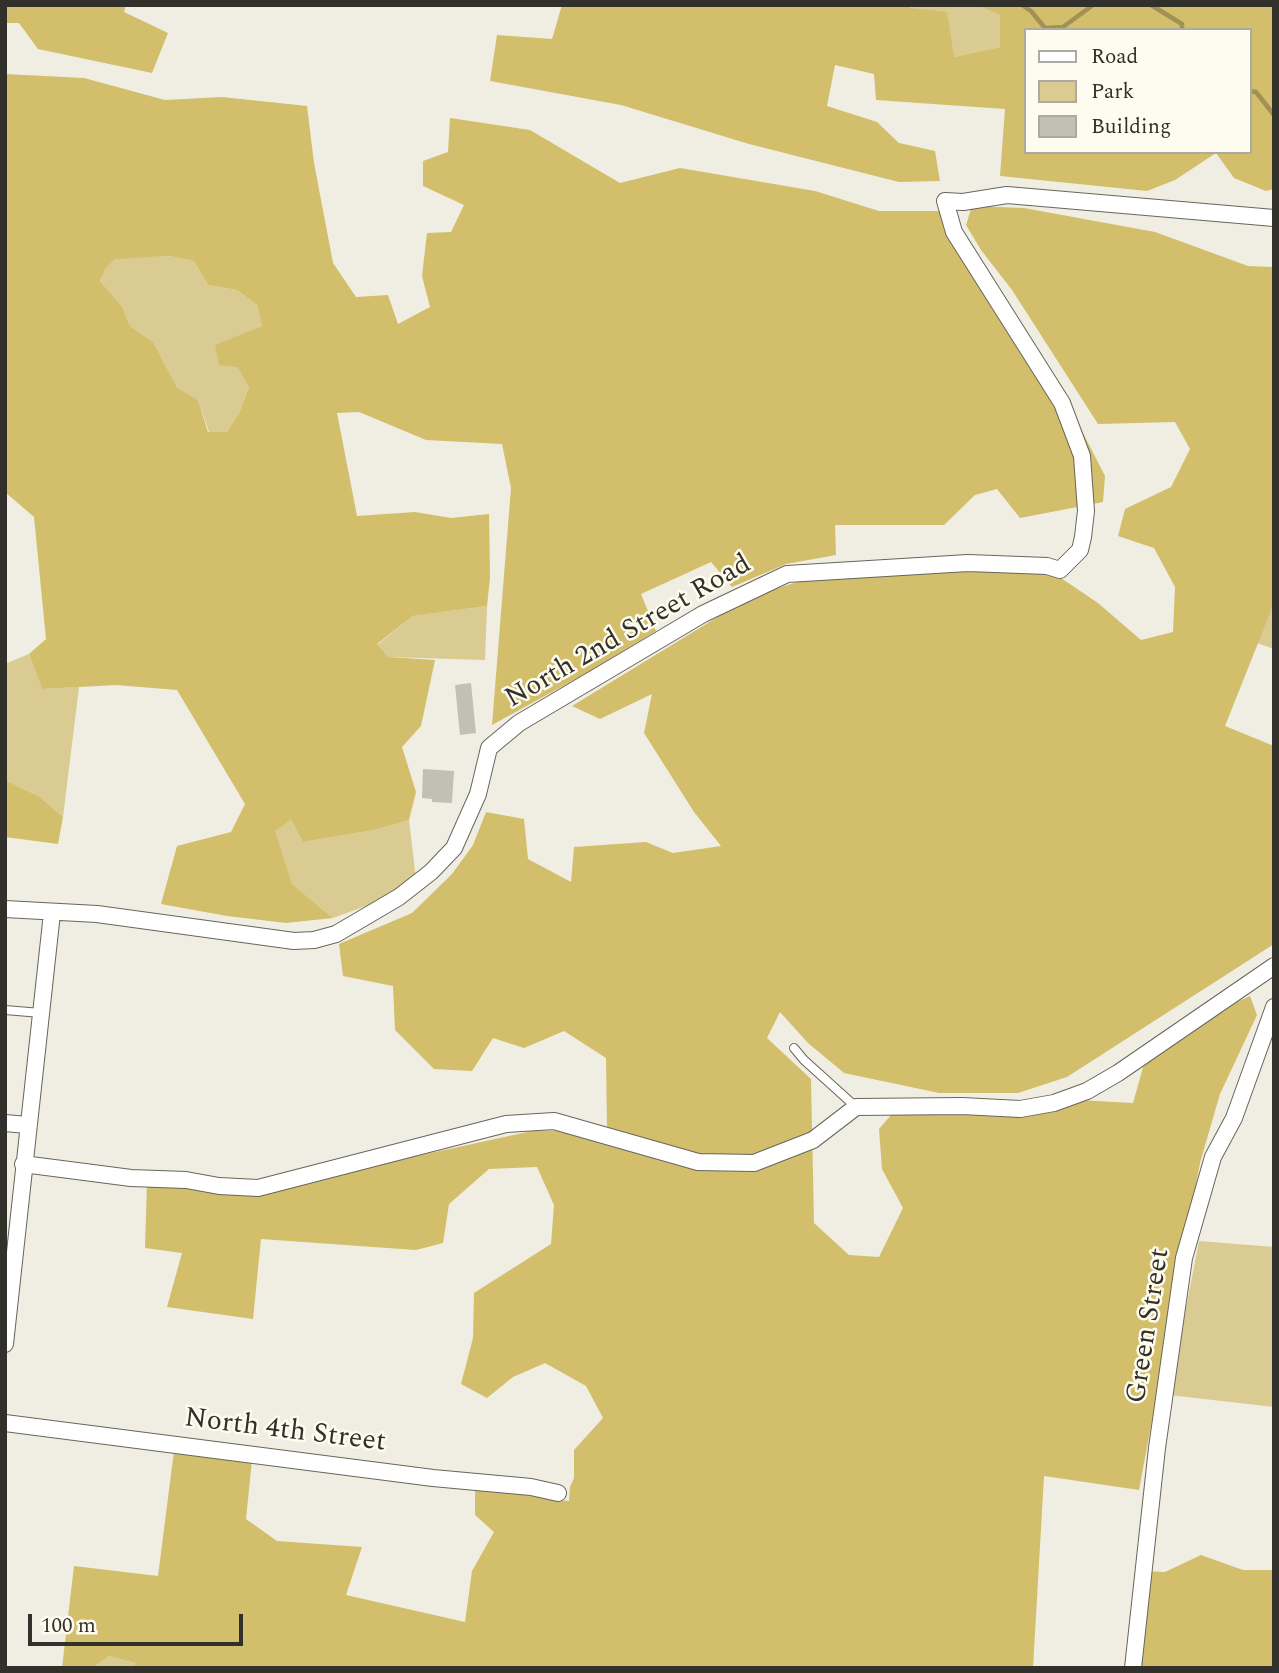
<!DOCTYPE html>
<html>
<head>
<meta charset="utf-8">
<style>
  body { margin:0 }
  #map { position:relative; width:1279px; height:1673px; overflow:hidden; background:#f0eee2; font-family:Spectral,serif }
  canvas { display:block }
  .frame { position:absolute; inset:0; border:7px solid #31302b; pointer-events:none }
  .legend { position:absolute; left:1024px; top:28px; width:228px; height:126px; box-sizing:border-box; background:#fefbef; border:2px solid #acaaa1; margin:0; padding:9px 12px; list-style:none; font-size:21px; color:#31302b }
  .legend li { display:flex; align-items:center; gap:14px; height:35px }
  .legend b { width:35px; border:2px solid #acaaa1 }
  .scale { position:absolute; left:28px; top:1614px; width:215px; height:32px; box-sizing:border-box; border:4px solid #31302b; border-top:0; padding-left:9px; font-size:21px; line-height:24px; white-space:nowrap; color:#31302b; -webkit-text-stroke:5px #fefbef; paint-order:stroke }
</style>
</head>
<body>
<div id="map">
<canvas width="1279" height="1673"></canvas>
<div class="frame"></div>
<ul class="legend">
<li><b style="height:9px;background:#fff"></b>Road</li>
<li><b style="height:19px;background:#d9cb91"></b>Park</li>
<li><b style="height:19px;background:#c2c0b4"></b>Building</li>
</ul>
<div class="scale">100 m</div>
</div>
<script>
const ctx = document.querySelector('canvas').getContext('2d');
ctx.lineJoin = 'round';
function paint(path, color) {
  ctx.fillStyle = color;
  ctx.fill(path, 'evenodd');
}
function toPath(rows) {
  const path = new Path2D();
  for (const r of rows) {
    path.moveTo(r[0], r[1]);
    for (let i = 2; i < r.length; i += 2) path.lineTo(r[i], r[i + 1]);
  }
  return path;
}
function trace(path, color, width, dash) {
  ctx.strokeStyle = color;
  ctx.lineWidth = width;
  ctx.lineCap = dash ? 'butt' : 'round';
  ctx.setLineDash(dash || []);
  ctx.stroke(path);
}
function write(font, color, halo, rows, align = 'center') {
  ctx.font = font + ' Spectral,serif';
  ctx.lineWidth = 5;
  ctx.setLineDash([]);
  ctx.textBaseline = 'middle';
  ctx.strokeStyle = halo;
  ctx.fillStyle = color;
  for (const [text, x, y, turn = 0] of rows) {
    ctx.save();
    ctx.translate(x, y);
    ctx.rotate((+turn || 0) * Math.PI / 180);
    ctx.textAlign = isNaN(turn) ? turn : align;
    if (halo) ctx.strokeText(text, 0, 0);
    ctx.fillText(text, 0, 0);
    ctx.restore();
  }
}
const green = toPath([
  [909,5,976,5,1001,15,1000,47,954,57],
  [169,256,194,261,208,285,237,290,257,305,262,326,215,346,237,367,249,387,239,413,227,432,209,432,198,400,177,389,153,342,130,326,122,306,100,281,106,268,115,258],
  [1274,603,1274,649,1257,643],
  [487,606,485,660,388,657,377,645,413,616],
  [29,654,42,689,79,687,63,817,40,797,5,780,5,664],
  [291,820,303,842,374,830,409,820,416,879,374,903,333,918,292,884,274,831],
  [1199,1241,1274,1247,1274,1407,1169,1395],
  [109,1656,135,1663,134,1668,92,1668]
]);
const forest = toPath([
  [5,5,126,5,124,12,168,33,152,73,38,49,19,23,5,23],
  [562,5,909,5,911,8,947,12,954,57,1000,47,1000,15,976,5,1274,5,1274,189,1266,191,1234,178,1216,153,1175,180,1147,191,1000,176,1005,109,876,100,874,74,835,65,827,106,877,122,899,143,935,151,940,181,899,182,749,144,621,105,490,81,497,35,552,39],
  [1025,30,1249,30,1249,152,1025,152],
  [5,74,84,78,165,100,222,97,307,106,314,163,333,263,356,297,388,295,398,324,430,307,422,276,427,233,451,232,464,205,423,186,423,161,448,152,450,118,530,130,620,183,680,168,815,191,879,211,941,211,1081,429,1105,476,1103,502,1020,518,997,489,975,495,944,525,835,525,836,555,786,564,732,587,711,562,641,594,656,631,583,675,492,725,511,488,502,444,426,440,359,412,337,413,357,516,415,512,451,518,489,514,490,578,487,606,413,616,377,644,388,657,435,660,421,726,402,747,416,792,409,820,374,830,303,842,291,820,275,831,292,884,333,918,286,923,227,916,161,904,177,846,231,832,245,804,177,690,116,685,42,689,29,654,46,639,34,517,5,492],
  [169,256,194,261,208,285,237,290,257,305,262,326,215,345,219,365,237,367,249,387,239,413,227,432,208,432,198,400,177,388,153,342,130,326,122,306,100,281,106,268,115,259],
  [972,206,1024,208,1155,232,1248,266,1274,267,1274,603,1225,726,1274,746,1274,944,1067,1077,1018,1093,939,1093,844,1073,808,1043,780,1012,767,1038,811,1079,814,1223,849,1255,879,1257,903,1208,882,1169,879,1129,897,1108,1078,1100,1133,1103,1144,1064,1172,1032,1250,996,1257,1015,1220,1094,1200,1163,1139,1490,1044,1476,1033,1668,134,1668,135,1663,109,1656,92,1668,62,1668,74,1566,158,1576,174,1451,252,1460,246,1519,277,1541,362,1547,346,1595,465,1622,472,1571,494,1532,475,1515,475,1488,569,1501,570,1487,574,1478,574,1450,603,1418,586,1386,545,1363,513,1377,487,1398,461,1384,473,1338,474,1293,551,1244,554,1205,537,1167,489,1169,449,1204,443,1243,416,1250,261,1239,253,1319,167,1307,182,1253,145,1248,147,1183,288,1184,532,1131,607,1130,606,1058,564,1031,524,1048,493,1038,472,1071,434,1069,395,1030,393,986,343,976,339,944,412,913,452,874,473,845,486,812,524,819,528,859,571,882,574,847,646,842,673,853,721,846,694,812,644,733,652,694,600,719,572,706,752,596,801,581,978,565,1058,576,1098,603,1141,640,1173,632,1175,587,1154,548,1118,536,1125,509,1171,487,1190,449,1175,422,1098,424,1012,290,981,250,966,225],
  [5,780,40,797,63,817,58,844,5,837],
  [1201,1555,1243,1570,1274,1570,1274,1668,1137,1668,1145,1571,1165,1572]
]);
const stream = toPath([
  [1022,5,1031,11,1045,28,1063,27,1093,5],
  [1151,5,1182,24,1182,30],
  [1249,91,1256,92,1274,115]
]);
const building = toPath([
  [471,683,476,733,460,735,455,685],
  [423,769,454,771,452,803,432,802,432,799,422,798]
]);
const service = toPath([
  [5,1010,41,1013],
  [794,1048,804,1060,856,1107]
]);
const minor = toPath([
  [5,909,97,914,294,941,314,940,336,934,399,897,431,872,454,848,478,794,489,748,519,723,703,614,787,574,968,563,1047,566,1060,570,1080,550,1083,537,1086,511,1082,456,1062,403,954,232,945,201,963,202,1007,195,1274,218],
  [5,1123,27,1125],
  [23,1164,131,1178,186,1180,219,1186,258,1188,506,1124,554,1121,698,1162,754,1163,813,1140,856,1107,962,1106,1020,1109,1054,1103,1087,1091,1118,1073,1274,966],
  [5,1344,52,913],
  [5,1423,433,1478,531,1487,558,1493],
  [1133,1668,1157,1448,1184,1258,1213,1157,1234,1118,1274,1007]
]);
const streetNames = [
  ["North 2nd Street Road",629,633,-30],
  ["Green Street",1150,1326,-81],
  ["North 4th Street",285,1432,7]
];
paint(green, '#d9cb91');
paint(forest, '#d2be6b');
trace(stream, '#a09155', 4.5);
paint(building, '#c2c0b4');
trace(service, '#68665b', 10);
trace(minor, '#68665b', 18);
trace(service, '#fff', 8);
trace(minor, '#fff', 16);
write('28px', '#31302b', '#fefbef', streetNames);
</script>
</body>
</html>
